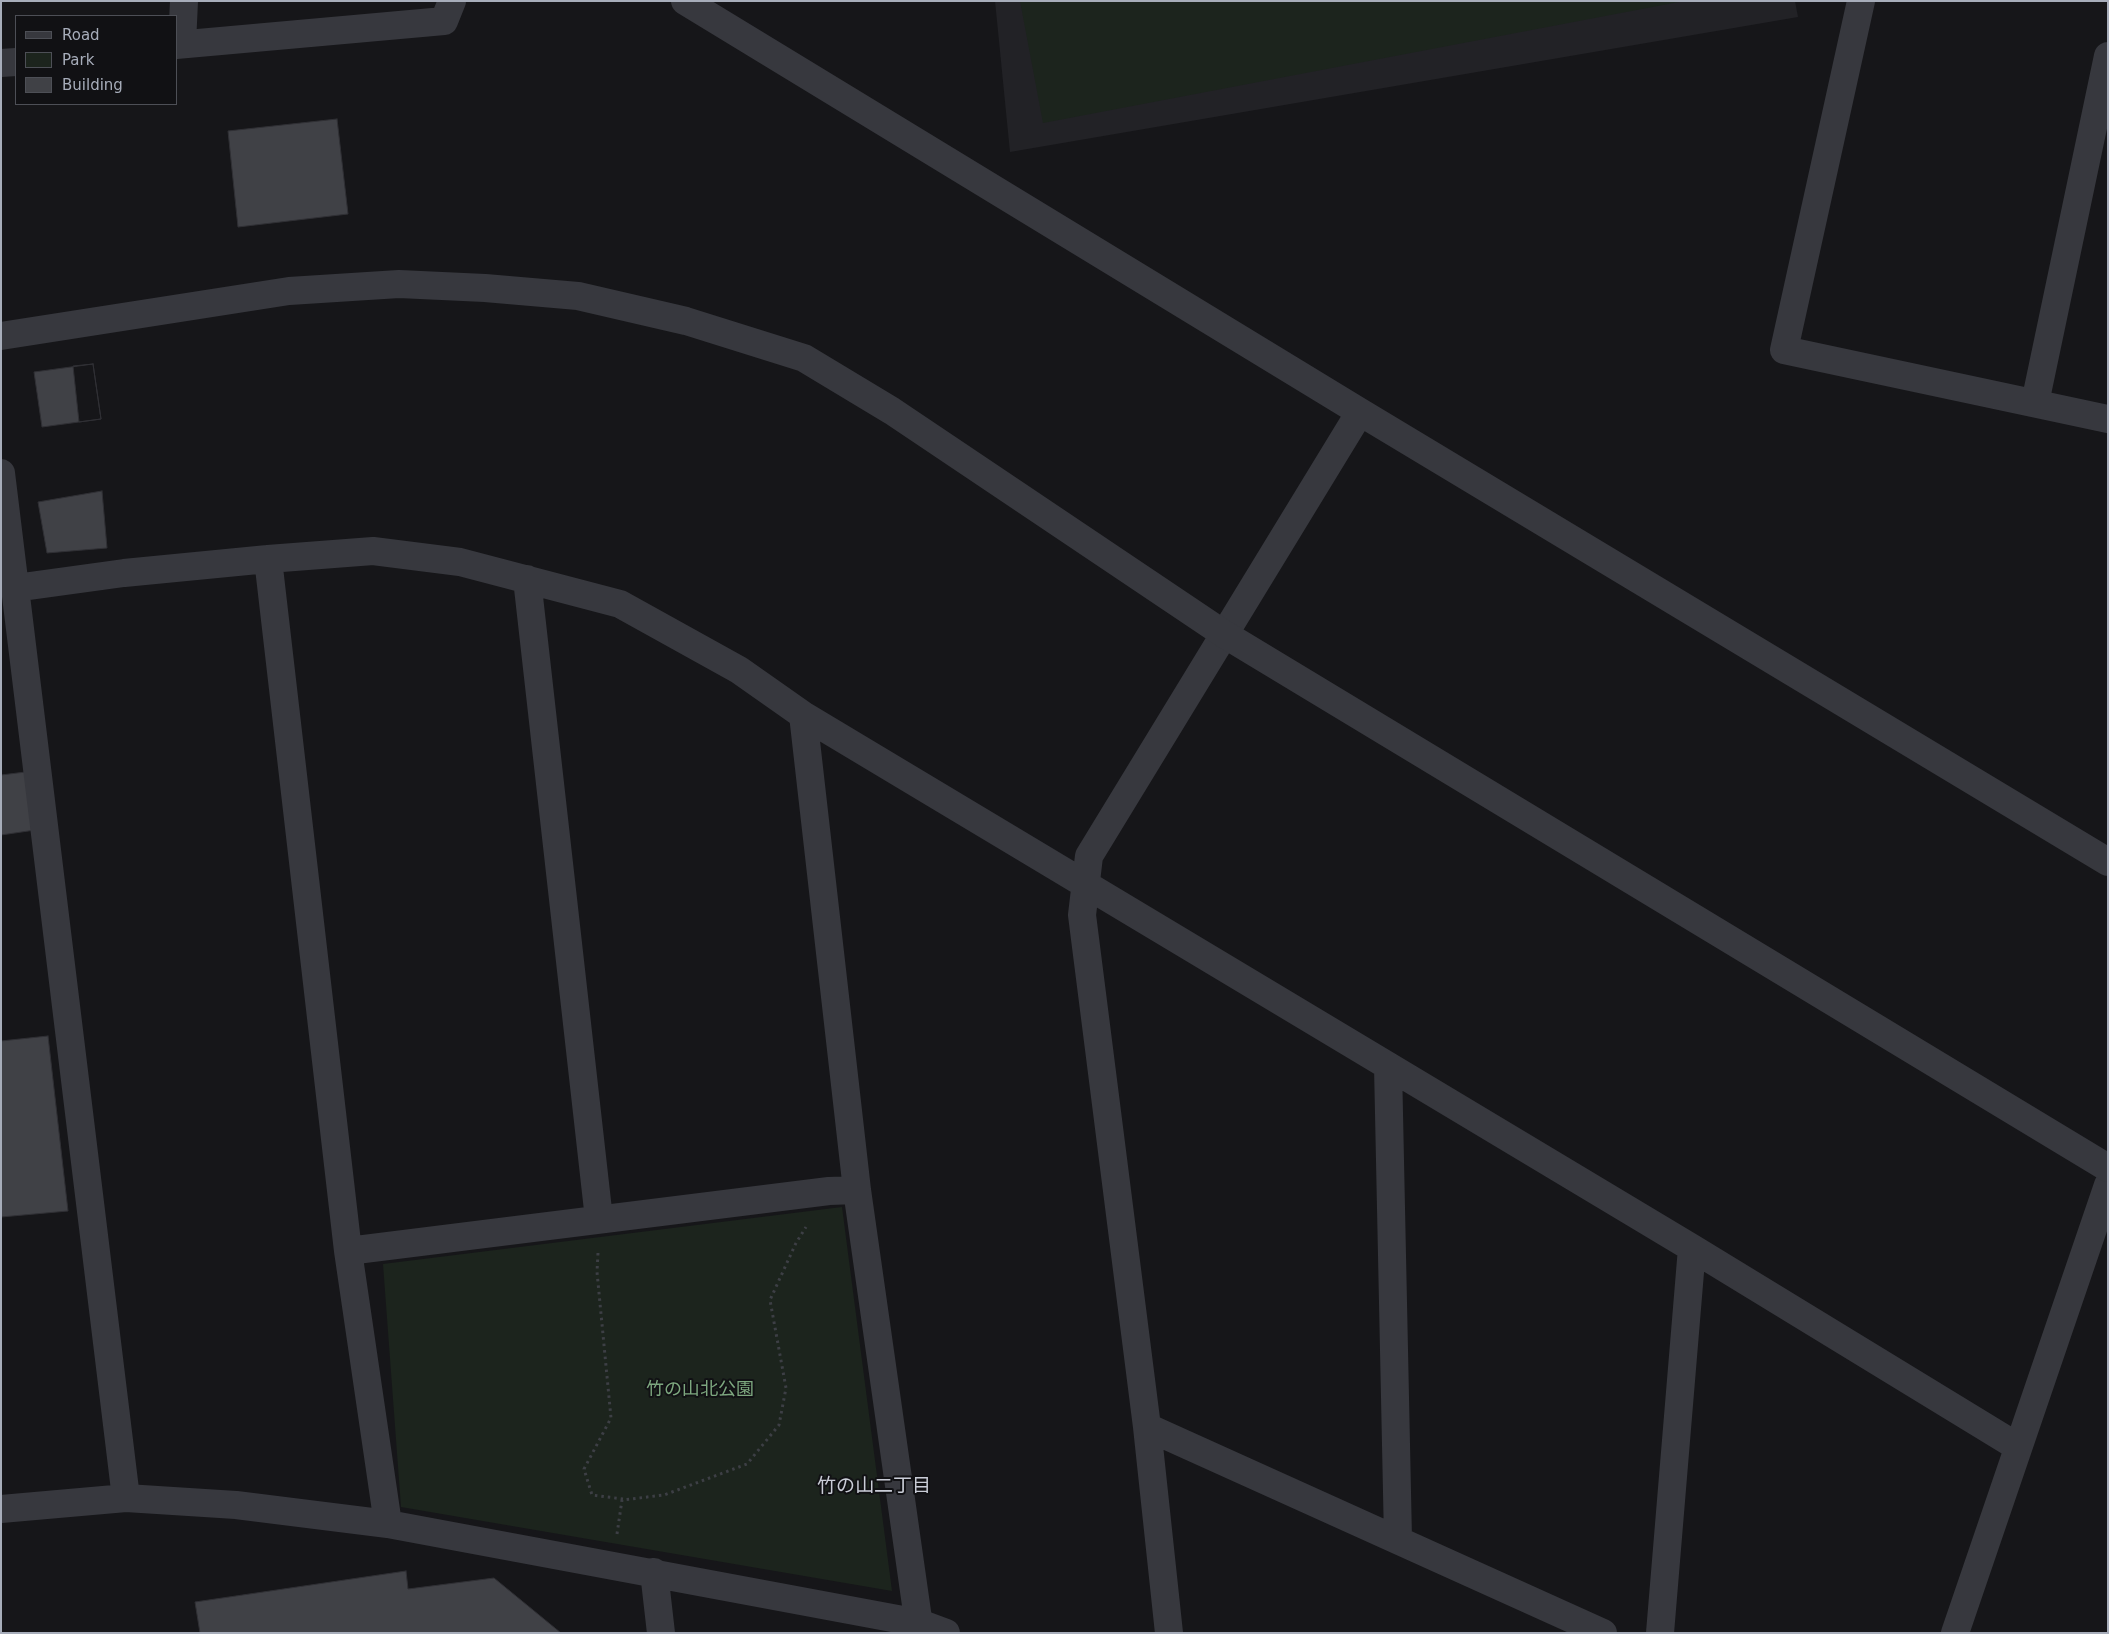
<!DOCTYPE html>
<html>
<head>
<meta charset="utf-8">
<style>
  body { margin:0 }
  #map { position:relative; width:2109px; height:1634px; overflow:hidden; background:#161619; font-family:"DejaVu Sans",sans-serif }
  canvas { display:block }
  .frame { position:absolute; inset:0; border:2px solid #a7adba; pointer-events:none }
  .legend { position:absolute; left:15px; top:15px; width:162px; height:90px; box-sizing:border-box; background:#111114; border:1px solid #4d4f56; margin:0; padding:6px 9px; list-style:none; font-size:15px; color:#a7adba }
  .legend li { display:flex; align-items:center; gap:10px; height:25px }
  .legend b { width:25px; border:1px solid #4d4f56 }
</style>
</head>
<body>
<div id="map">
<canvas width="2109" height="1634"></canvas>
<div class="frame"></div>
<ul class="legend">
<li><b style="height:6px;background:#37383e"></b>Road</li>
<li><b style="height:14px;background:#1c241d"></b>Park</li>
<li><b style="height:14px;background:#404146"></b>Building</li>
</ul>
</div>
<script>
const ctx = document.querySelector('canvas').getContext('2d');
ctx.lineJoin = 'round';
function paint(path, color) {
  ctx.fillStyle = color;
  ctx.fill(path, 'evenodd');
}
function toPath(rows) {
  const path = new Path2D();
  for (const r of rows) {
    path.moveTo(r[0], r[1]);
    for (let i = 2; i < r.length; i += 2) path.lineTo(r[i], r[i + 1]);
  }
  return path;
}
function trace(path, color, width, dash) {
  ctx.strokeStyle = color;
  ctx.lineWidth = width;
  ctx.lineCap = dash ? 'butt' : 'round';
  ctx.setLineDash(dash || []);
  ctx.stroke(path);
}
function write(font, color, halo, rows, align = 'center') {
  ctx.font = font + ' "DejaVu Sans","Noto Sans JP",sans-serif';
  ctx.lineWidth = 4;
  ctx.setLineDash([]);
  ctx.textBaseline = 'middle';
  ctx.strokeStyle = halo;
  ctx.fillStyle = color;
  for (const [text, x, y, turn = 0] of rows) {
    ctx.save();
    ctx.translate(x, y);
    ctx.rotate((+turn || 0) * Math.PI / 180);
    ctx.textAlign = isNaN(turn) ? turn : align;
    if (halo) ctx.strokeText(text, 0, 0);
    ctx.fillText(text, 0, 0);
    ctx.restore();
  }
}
const built = toPath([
  [995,1,1795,1,1798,17,1010,152]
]);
const green = toPath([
  [1020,1,1684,1,1043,123],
  [842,1207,892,1591,401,1507,383,1264]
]);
const building = toPath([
  [337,119,348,214,238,227,228,131,337,119],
  [93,364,101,419,42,427,34,372,93,364],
  [93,364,101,419,79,422,73,366,93,364],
  [102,491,107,548,47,553,38,502,102,491],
  [34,771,42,829,1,835,1,775,34,771],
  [48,1036,68,1211,1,1217,1,1041,48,1036],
  [406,1571,408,1589,494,1578,561,1633,200,1633,195,1602,406,1571]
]);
const path = toPath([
  [598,1253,597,1272,611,1418,584,1469,592,1495,623,1499],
  [617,1534,622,1500,664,1495,747,1464,779,1425,786,1388,770,1300,796,1243,806,1227]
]);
const minor = toPath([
  [685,1,1360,412,2108,862],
  [1861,1,1784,350,2108,419],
  [182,44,184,1],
  [176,45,444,21,452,1],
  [1,63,16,62],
  [2035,403,2108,56],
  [1,473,126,1498],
  [268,559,348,1251,388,1524],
  [527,579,599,1219],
  [15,588,124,573,268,559,373,551,460,562,620,604,739,670,803,715,1692,1248,2018,1447],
  [803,715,857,1190,920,1633],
  [1388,1066,1398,1539],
  [348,1251,829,1191,857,1190],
  [1147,1427,1603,1633],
  [1,1509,126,1498,236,1505,388,1524,919,1623,946,1633],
  [654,1572,661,1633],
  [1169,1633,1147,1427,1082,915,1089,856,1360,412],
  [1660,1633,1692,1248],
  [1955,1633,2108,1185]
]);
const tertiary = toPath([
  [1,336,289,291,399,284,485,288,578,296,686,321,804,358,892,411,1224,634,2108,1168]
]);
const parkNames = [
  ["竹の山北公園",700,1390]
];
const neighbourhoodNames = [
  ["竹の山二丁目",874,1487]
];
paint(built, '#222226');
paint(green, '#1c241d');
paint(building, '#404146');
trace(building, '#303035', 1);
trace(path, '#3d3f45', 3, [2.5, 4]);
trace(minor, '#37383e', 28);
trace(tertiary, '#37383e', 28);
write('18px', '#7da77f', '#111114', parkNames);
write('19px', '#c9ccd6', '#111114', neighbourhoodNames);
</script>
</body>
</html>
